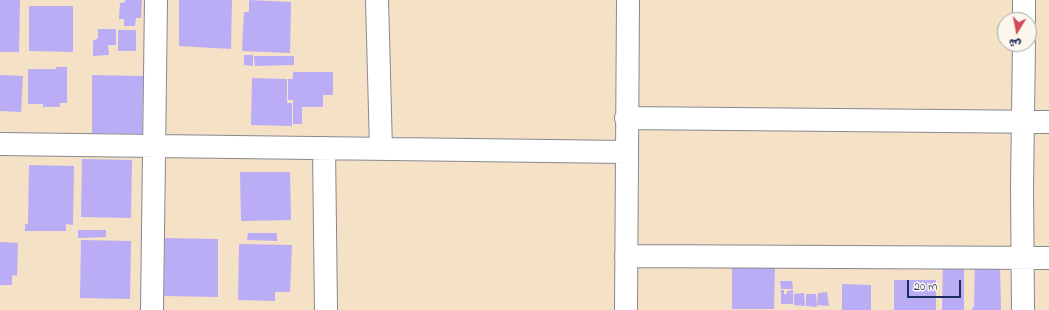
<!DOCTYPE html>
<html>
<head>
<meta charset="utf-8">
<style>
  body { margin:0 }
  #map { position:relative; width:1049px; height:310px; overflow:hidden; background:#f5e1c5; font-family:"Indie Flower","Playpen Sans Arabic",sans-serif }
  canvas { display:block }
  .north { position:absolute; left:997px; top:12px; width:40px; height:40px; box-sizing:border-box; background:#fbf7ec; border:1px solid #a1a7b3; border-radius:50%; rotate:190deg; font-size:11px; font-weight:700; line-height:16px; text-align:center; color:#1b2f5e }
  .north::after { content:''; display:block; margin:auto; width:14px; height:18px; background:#d1495b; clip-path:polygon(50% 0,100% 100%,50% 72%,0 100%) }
  .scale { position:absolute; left:907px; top:280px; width:54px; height:18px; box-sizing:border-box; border:2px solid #1b2f5e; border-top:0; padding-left:5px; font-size:12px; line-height:14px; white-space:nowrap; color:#1b2f5e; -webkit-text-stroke:3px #fbf7ec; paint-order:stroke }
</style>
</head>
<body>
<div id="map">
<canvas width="1049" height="310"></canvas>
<div class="north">ش</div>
<div class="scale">20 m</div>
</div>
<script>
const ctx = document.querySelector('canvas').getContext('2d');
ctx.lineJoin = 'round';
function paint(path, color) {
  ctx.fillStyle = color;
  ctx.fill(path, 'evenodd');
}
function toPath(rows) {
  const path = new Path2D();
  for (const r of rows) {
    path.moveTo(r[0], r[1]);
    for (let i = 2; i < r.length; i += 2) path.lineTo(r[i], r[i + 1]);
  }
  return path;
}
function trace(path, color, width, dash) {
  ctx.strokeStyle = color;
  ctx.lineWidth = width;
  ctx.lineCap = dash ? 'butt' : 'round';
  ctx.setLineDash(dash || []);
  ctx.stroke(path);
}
const building = toPath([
  [0,0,20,0,19,52,0,52],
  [125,0,142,0,141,18,136,18,135,26,124,26,124,19,119,19,120,3,125,2],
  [179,0,232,0,231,49,179,46],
  [249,0,291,2,290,53,242,51,244,12,249,12],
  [29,6,73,6,73,52,29,51],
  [98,29,116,29,116,45,108,45,109,55,93,56,93,41,98,38],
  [118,30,136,30,136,51,118,51],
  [244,55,253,55,253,66,244,65],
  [254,56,294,56,294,65,255,66],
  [56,67,67,67,67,103,60,103,60,107,43,107,43,104,28,104,28,69,56,69],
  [293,72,333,72,333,95,323,95,323,107,302,107,302,124,293,124,293,100,288,100,288,79,293,79],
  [0,75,23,76,21,112,0,111],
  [92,75,143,76,142,134,92,133],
  [252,78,287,79,287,103,292,103,292,126,251,125],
  [82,159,132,160,131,218,81,217],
  [29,165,74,166,73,225,66,224,66,231,25,231,25,224,55,225,28,224],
  [240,172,290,172,291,220,241,221],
  [78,230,106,230,106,237,78,238],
  [248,233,277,233,277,241,247,240],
  [165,238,218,239,218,297,164,296],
  [81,240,131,241,130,299,80,298],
  [0,242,18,243,17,276,12,275,12,285,0,285],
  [239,244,292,245,290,292,275,292,275,301,238,300],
  [964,260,964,310,942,310,943,262],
  [975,262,1000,262,1001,310,972,310,972,308,974,307],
  [732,264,775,265,774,309,732,309],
  [894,280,936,280,936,310,894,310],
  [780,281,792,281,793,289,781,289],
  [842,284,871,285,871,310,842,310],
  [781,290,784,290,784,294,787,294,787,291,793,290,793,304,781,304],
  [827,292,829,306,817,305,818,293],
  [804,293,805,306,794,305,794,294],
  [806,294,816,294,817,307,806,306]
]);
const minor = toPath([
  [377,0,381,149],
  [1024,20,1024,0],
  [626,118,1049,122],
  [0,144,626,152],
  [324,148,326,310],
  [626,256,1049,258],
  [152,310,156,0],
  [626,310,628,0],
  [1023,310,1022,187,1024,44]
]);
paint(building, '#baadf5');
trace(minor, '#888892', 24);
trace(minor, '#fff', 22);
</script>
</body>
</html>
